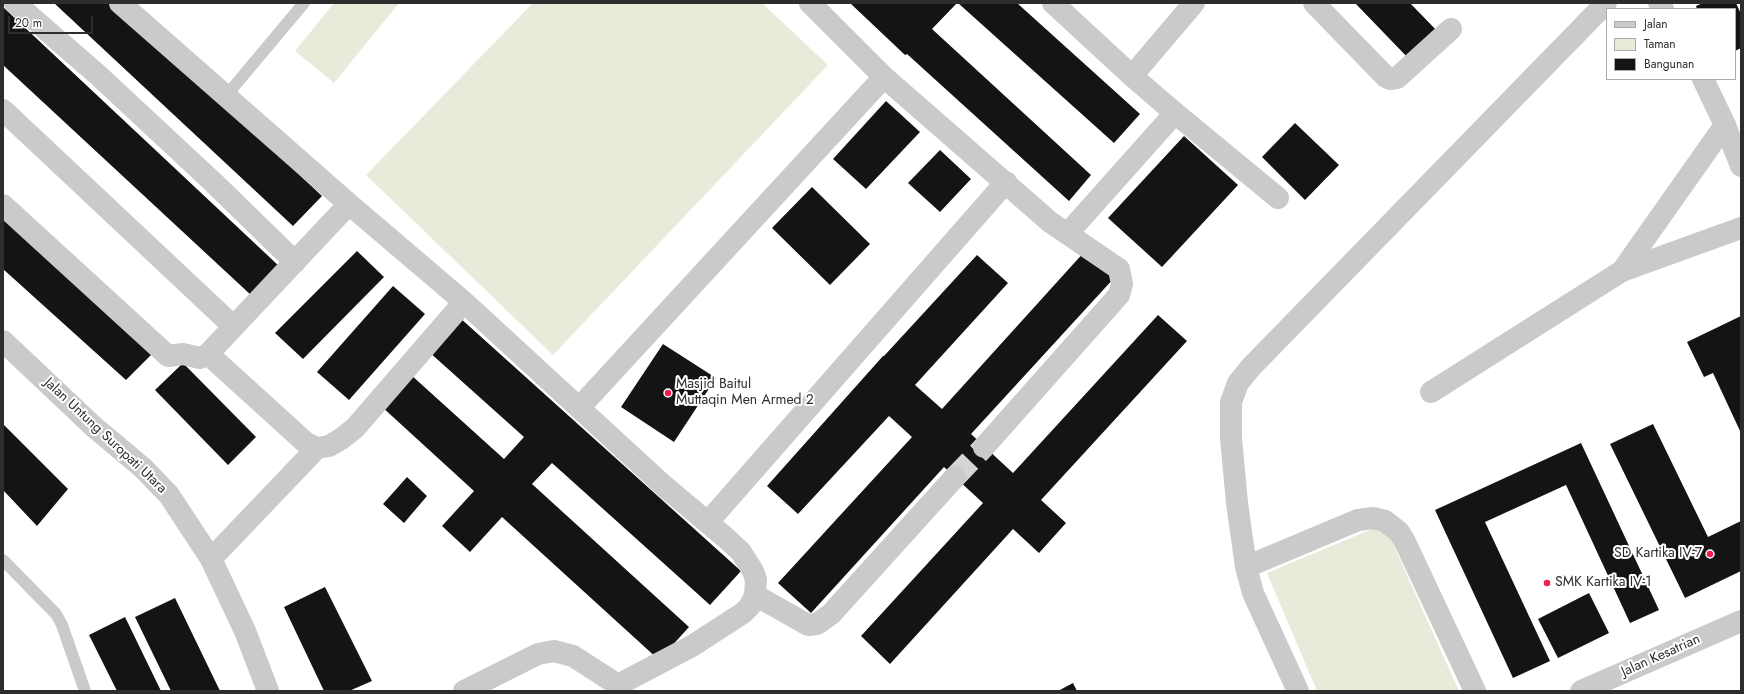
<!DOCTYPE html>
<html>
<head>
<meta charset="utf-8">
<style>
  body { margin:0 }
  #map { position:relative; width:1744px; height:694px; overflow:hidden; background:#fff; font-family:Jost,sans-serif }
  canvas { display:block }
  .frame { position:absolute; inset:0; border:4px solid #2d2d2d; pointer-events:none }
  .legend { position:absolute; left:1606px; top:8px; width:130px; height:72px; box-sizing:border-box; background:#fff; border:1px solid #ababab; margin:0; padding:5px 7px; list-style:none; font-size:12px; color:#2d2d2d }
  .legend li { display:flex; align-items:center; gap:8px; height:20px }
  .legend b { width:20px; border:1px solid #ababab }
  .scale { position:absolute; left:8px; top:16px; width:85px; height:18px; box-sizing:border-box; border:2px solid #2d2d2d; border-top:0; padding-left:5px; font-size:12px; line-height:14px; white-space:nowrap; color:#2d2d2d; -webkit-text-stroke:3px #fff; paint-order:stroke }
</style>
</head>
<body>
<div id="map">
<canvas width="1744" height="694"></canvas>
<div class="frame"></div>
<ul class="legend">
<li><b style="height:5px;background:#cacaca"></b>Jalan</li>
<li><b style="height:11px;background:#e6ecd9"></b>Taman</li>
<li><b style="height:11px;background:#141414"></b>Bangunan</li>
</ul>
<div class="scale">20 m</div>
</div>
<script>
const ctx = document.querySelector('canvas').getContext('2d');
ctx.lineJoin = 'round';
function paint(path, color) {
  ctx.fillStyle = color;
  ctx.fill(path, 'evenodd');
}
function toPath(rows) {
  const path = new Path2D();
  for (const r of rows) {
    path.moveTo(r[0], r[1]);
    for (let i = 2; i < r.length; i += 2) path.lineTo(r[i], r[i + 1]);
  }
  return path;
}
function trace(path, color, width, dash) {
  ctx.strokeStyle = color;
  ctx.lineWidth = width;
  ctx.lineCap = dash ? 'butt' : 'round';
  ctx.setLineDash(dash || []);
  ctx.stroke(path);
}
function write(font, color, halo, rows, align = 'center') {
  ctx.font = font + ' Jost,sans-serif';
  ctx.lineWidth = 4;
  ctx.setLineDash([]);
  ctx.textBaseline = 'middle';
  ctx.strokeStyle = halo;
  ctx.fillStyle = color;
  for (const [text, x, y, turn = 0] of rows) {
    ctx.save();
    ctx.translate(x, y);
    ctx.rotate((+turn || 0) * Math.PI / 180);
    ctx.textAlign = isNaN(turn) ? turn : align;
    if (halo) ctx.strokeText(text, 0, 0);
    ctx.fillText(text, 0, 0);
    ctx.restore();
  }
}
const green = toPath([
  [334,3,399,3,334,83,295,51],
  [533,3,762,3,828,65,553,355,366,175],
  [1384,524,1459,691,1317,691,1267,573]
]);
const building = toPath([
  [54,3,116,3,322,196,293,226],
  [850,3,957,3,932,29,1091,175,1069,201,907,54,905,55],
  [958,3,1017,3,1140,114,1114,143],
  [1355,3,1410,3,1440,34,1411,61],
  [1703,3,1736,3,1741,14,1741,48,1735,51,1735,9,1697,9,1696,6],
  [3,7,280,267,252,296,3,65],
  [886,101,920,132,866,189,833,159],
  [1295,123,1339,165,1305,200,1262,157],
  [1184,136,1238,185,1162,267,1108,218],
  [940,150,971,179,940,212,908,183],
  [812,187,870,244,830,285,772,228],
  [3,212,155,351,126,380,3,269],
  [1086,250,1115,277,971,434,1013,473,1158,315,1187,341,1041,500,1066,523,1039,553,1013,529,890,664,861,636,983,503,944,467,811,613,778,583,912,437,889,416,798,514,767,486,883,356,884,356,977,255,1008,283,915,385,942,409],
  [357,251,384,277,303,359,275,333],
  [393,286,425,314,349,400,317,372],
  [1741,316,1741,433,1713,373,1704,377,1687,342],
  [459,317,741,571,710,605,552,463,532,484,689,627,659,660,502,517,470,552,442,526,474,491,381,406,410,374,504,459,524,437,428,351],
  [663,344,716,378,674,442,621,407],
  [183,363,256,437,228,465,155,390],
  [3,424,68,489,37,526,3,490],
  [1653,424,1708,537,1741,521,1741,571,1685,598,1610,444],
  [1581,443,1659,610,1630,623,1566,485,1485,522,1550,661,1513,678,1435,510],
  [407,477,427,496,404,523,383,504],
  [325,587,372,681,349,691,324,691,284,607],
  [1589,593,1609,633,1558,658,1538,619],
  [175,598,220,691,171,691,135,617],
  [125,617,161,691,117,691,89,635],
  [1073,683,1077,691,1058,691]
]);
const minorTunnel = toPath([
  [955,477,984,447]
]);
const service = toPath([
  [226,96,304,3],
  [3,560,56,614,62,625,85,691]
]);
const minor = toPath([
  [15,3,98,75,215,184,295,262],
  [120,3,349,204,464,302,663,485,726,538,741,552,753,571,756,580,755,595,750,606,743,613,692,646,618,685,573,656,554,651,538,654,464,691],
  [810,3,884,77,1050,222,1119,269,1122,284,1119,295,984,447],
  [1053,3,1132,76],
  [1314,3,1386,77,1390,79,1397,78,1451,29],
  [1659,3,1663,9],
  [1703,79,1725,125,1741,166],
  [3,110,233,326],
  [1175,113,1278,198],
  [3,205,168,356,183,354,200,358,208,354,349,204],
  [1068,233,1175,113,1132,76,1194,3],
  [1622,271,1725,125],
  [208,354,306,443,317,448,329,446,341,439,355,428,464,302],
  [1431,392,1622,271,1741,228],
  [579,408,884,77],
  [708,522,1006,182],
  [211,559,317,448],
  [1246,567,1358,520,1373,518,1385,521,1399,532,1405,542,1475,691],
  [755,595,808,625,817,624,831,614,955,477],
  [1298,691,1253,593,1246,567,1237,503,1231,438,1231,402,1238,383,1251,367,1606,3]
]);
const tertiary = toPath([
  [3,341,94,427,143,468,169,495,211,559,245,631,268,691],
  [1581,691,1741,621]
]);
const markers = [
  [668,393,4,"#f41f50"],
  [1710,554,4,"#f41f50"],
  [1547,583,4,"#f41f50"]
];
const poiNames = [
  ["Masjid Baitul",676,385],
  ["Muttaqin Men Armed 2",676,401],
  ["SD Kartika IV-7",1702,554,"right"],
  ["SMK Kartika IV-1",1555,583]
];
const streetNames = [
  ["Jalan Untung Suropati Utara",105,436,43],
  ["Jalan Kesatrian",1661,656,-24]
];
paint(green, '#e6ecd9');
paint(building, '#141414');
trace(minorTunnel, '#d5d5d5', 22, [22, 11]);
trace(service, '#cacaca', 12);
trace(minor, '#cacaca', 22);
trace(tertiary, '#cacaca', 22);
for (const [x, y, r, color] of markers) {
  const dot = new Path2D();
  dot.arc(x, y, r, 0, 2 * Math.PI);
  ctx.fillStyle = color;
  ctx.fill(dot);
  trace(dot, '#fff', 1.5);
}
write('14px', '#2d2d2d', '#fff', poiNames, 'left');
write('14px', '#2d2d2d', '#fff', streetNames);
</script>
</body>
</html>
